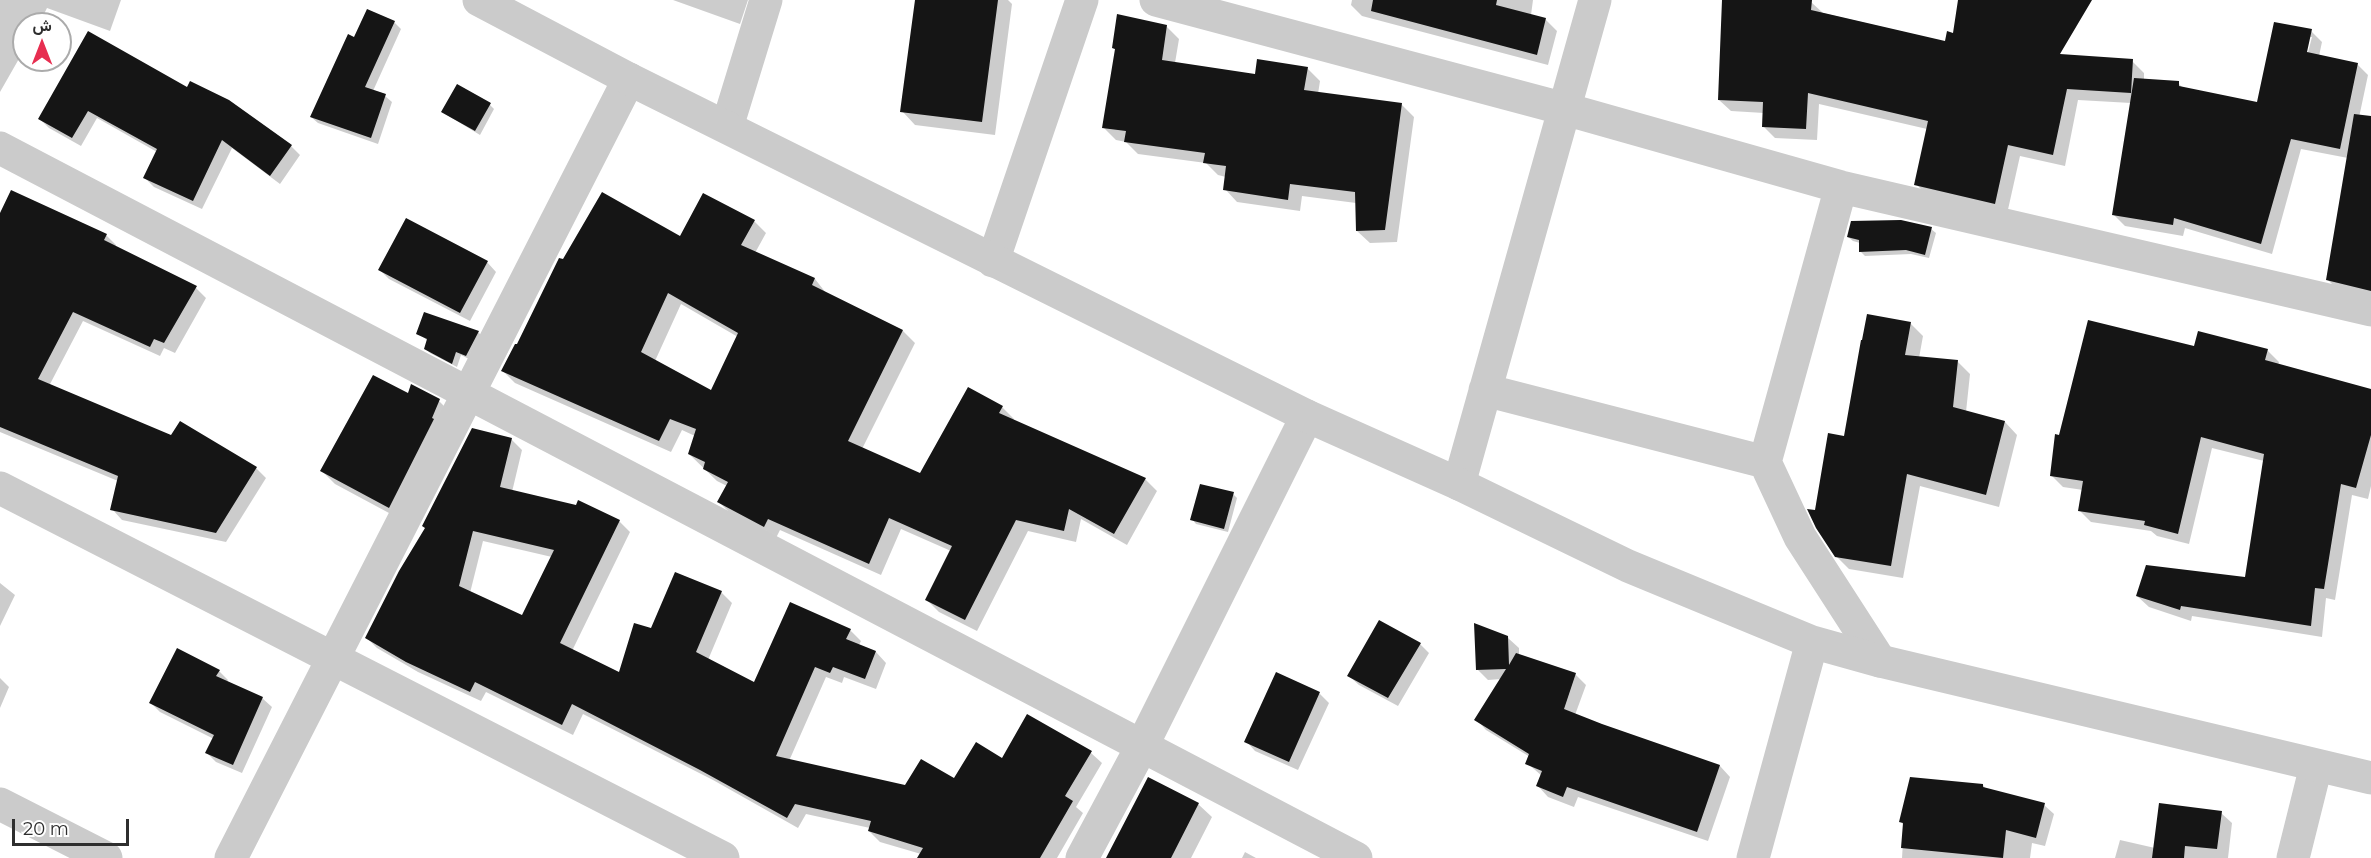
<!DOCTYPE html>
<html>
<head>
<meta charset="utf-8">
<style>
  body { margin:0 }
  #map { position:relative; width:2371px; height:858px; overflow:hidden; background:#fff; font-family:Montserrat,Vazirmatn,sans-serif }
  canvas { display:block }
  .north { position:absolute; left:12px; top:12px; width:60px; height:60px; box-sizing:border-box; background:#fff; border:2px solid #ababab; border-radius:50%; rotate:0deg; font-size:16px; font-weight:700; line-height:24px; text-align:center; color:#2e2e2e }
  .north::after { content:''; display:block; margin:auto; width:21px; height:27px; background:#e72e50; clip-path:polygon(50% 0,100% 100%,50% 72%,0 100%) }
  .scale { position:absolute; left:12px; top:819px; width:117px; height:27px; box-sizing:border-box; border:3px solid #2e2e2e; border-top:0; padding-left:8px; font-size:18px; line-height:21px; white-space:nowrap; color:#2e2e2e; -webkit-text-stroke:4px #fff; paint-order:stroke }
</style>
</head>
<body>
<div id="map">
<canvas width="2371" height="858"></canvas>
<div class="north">ش</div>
<div class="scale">20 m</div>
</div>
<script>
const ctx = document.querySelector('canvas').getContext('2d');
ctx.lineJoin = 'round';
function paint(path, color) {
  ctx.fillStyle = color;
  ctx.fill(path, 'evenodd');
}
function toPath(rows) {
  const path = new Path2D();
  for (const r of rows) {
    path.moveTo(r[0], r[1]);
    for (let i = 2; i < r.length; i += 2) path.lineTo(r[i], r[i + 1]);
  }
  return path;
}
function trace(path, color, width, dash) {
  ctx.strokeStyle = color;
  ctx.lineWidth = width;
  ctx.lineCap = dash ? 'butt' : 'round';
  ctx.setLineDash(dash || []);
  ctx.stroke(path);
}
const shadow = toPath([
  [0,0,121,0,110,31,47,8,39,24,24,24,24,50,0,92],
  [673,0,748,0,740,24],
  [916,0,1008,0,1012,4,995,135,915,125,902,111],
  [1352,0,1533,0,1531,15,1545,19,1557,31,1548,65,1362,16,1351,5],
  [1724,0,1811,2,1823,13,1946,42,1954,34,1960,0,2028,0,2012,84,2132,61,2144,73,2144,80,2178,83,2184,89,2258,104,2311,31,2322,42,2319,56,2357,64,2368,75,2353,146,2371,149,2371,300,2341,293,2328,280,2348,158,2301,149,2272,254,2185,228,2183,236,2125,226,2114,215,2131,103,2078,100,2065,166,2020,156,2007,214,1928,196,1916,184,1927,129,1819,104,1817,140,1775,138,1763,126,1764,113,1731,111,1719,100],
  [2308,37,2312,37,2306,60,2304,59],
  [394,22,401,29,373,91,385,96,392,102,378,144,318,123,311,117,354,39],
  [1166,26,1179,39,1175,63,1256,76,1307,68,1320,81,1318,94,1401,104,1414,117,1397,242,1370,243,1357,231,1356,203,1302,196,1300,211,1237,202,1225,189,1226,177,1218,175,1206,163,1138,154,1126,142,1116,140,1104,128,1116,50,1113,48],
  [188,89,291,146,300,155,280,184,232,148,202,209,154,187,145,178,157,152,97,118,81,146,49,128,40,119],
  [490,105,494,109,480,135,442,112],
  [0,216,106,235,116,245,115,247,196,288,206,298,175,353,164,348,160,356,83,321,49,386,172,436,256,468,266,478,226,542,122,520,112,509,118,481,0,432],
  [754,221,766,233,755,253,815,279,826,293,903,331,915,343,862,449,921,475,1002,407,1014,419,1013,421,1145,479,1157,491,1127,545,1081,519,1076,542,1028,531,977,631,939,612,927,600,951,551,901,529,881,575,780,530,776,538,731,514,719,502,727,486,717,481,689,454,695,436,682,430,671,452,515,383,503,371,681,238],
  [681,304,738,337,712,392,655,361],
  [1931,229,1936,233,1929,258,1911,254,1865,256,1860,251,1860,243,1853,241,1848,237],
  [487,262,496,272,470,321,389,279,380,270],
  [425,314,478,332,483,337,471,360,461,355,457,367,430,353,425,348,428,341,418,333],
  [1910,323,1923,336,1919,358,1957,361,1970,374,1966,412,2005,422,2017,435,1999,507,1920,486,1903,578,1849,569,1836,556,1816,512,1846,438],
  [2195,348,2267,350,2279,362,2278,365,2371,390,2371,486,2368,499,2352,495,2335,600,2326,598,2322,637,2192,616,2191,621,2149,607,2137,596,2246,578,2264,461,2212,448,2189,544,2157,536,2151,531,2091,522,2080,511,2083,490,2063,487,2052,476,2060,437],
  [408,396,439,401,452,414,402,520,335,484,322,471],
  [511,439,522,450,512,492,619,521,630,532,572,651,620,674,652,630,721,592,732,603,708,660,755,684,850,630,861,641,859,645,876,652,886,663,876,689,844,677,842,683,826,677,789,761,906,786,954,780,1003,760,1028,716,1091,753,1102,763,1076,807,1083,813,1057,858,919,858,921,854,880,842,869,831,870,828,806,814,798,828,713,780,583,714,573,735,486,692,481,701,418,672,377,648,366,637],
  [483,541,552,557,523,617,470,593],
  [1233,494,1237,498,1228,532,1196,524,1192,519],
  [0,583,15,595,0,626],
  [1508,638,1519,648,1519,656,1575,674,1586,685,1575,715,1720,766,1730,777,1708,841,1578,797,1574,807,1548,797,1538,786,1542,776,1527,763,1530,757,1486,730,1476,719,1501,679,1488,680,1477,669],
  [1420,644,1429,653,1398,706,1359,685,1349,676],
  [219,671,228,680,227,682,262,698,272,707,242,773,216,762,207,753,214,739,160,712,151,703],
  [1277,674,1320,694,1329,703,1298,770,1255,751,1246,741],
  [0,678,9,687,0,708],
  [1983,785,1986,789,2044,805,2054,814,2045,846,2032,843,2030,858,1902,858,1904,825,1901,822],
  [1198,804,1212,817,1191,858,1107,858],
  [2221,813,2232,823,2228,858,2115,858,2120,840,2155,848],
  [1245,852,1256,858,1242,858]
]);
const building = toPath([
  [915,0,998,0,982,122,900,112],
  [1373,0,1497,0,1496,5,1546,18,1537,55,1371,11],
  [1722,0,1812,0,1811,10,1945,41,1947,31,1953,33,1958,0,2092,0,2060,54,2133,59,2131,93,2067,89,2053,155,2008,145,1995,204,1914,185,1928,121,1808,93,1806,129,1762,127,1763,102,1718,100],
  [367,9,395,21,365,87,386,94,371,138,310,117,348,34,354,37],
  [1117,14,1167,25,1162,60,1255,74,1257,59,1308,67,1304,90,1402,103,1385,230,1356,231,1355,192,1290,184,1288,200,1223,190,1226,166,1203,163,1205,153,1124,142,1126,131,1102,128,1115,49,1112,48],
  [2274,22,2312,29,2307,52,2358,63,2340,149,2291,139,2261,244,2174,218,2173,225,2112,215,2134,78,2179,81,2179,86,2257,102],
  [88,31,187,87,190,81,229,100,292,145,270,176,222,140,193,201,143,178,157,149,88,111,72,138,38,119],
  [457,84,491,103,475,131,441,112],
  [2354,114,2371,116,2371,291,2326,280],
  [11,190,107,234,104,240,197,286,164,343,154,339,150,347,73,312,38,379,171,435,180,421,257,467,216,533,110,510,118,476,0,427,0,213],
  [602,192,680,236,703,193,755,220,741,245,815,278,812,285,903,330,848,441,920,473,968,387,1003,406,999,413,1146,478,1114,534,1069,509,1064,531,1016,520,965,620,925,600,952,546,889,518,869,564,768,519,764,527,717,502,728,482,703,469,705,462,688,454,696,429,670,419,659,441,501,371,515,344,517,344,559,258,563,259],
  [668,293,738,333,711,390,641,352],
  [406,218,488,261,460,313,378,270],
  [1901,220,1932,227,1925,255,1906,250,1859,252,1859,240,1847,237,1851,221],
  [424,312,479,331,466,356,456,352,452,364,424,349,427,339,416,334],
  [1867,314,1911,322,1905,355,1958,360,1953,407,2005,421,1986,495,1907,474,1891,566,1835,557,1816,528,1807,509,1815,510,1828,433,1844,436,1861,340,1862,340],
  [2088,320,2194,346,2198,331,2268,349,2265,360,2371,389,2371,435,2356,488,2341,484,2324,589,2315,588,2311,626,2181,606,2180,610,2136,596,2146,565,2245,577,2264,454,2201,437,2178,534,2144,525,2145,521,2078,511,2083,481,2050,476,2055,434,2059,435],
  [373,375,408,393,411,384,440,399,432,418,434,419,389,508,320,471],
  [472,428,512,438,500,487,576,505,578,500,620,520,560,643,619,672,634,623,651,628,675,572,722,591,696,652,754,682,790,602,851,629,846,639,876,651,865,679,833,667,830,673,815,667,776,756,905,785,921,759,954,778,976,742,1002,758,1027,714,1092,751,1065,796,1073,801,1040,858,917,858,923,848,868,831,871,821,795,804,787,818,700,770,572,704,562,725,475,682,470,692,406,662,365,638,399,571,425,528,422,526],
  [473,531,554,550,522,615,459,586],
  [1200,484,1234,492,1224,529,1190,520],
  [1379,620,1421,643,1388,698,1347,676],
  [1474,623,1508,636,1509,665,1516,653,1576,673,1564,709,1602,724,1720,765,1697,832,1567,787,1563,797,1536,786,1542,771,1525,764,1529,754,1474,720,1506,669,1476,670],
  [177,648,220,670,216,676,263,697,233,765,205,753,214,735,149,703],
  [1276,672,1320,692,1289,762,1244,742],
  [1148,777,1199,803,1171,858,1106,858],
  [1910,777,1983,784,1983,787,2045,803,2036,838,2006,830,2003,858,1901,848,1903,823,1899,822],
  [2159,803,2222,811,2217,849,2185,846,2184,858,2152,858]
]);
const minor = toPath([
  [1156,0,1565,109,1841,187,2371,310],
  [727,127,766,0],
  [0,148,1356,858],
  [1841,187,1765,462,1800,537,1880,661],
  [993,261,1082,0],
  [1485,390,1765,462],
  [1459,484,1595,0],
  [0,488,723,858],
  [0,804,106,858],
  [231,858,629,79],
  [1082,858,1142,746,1307,416],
  [2293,858,2316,766]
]);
const tertiary = toPath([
  [479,0,629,79,1307,416,1459,484,1628,566,1812,642,1880,661,2371,778],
  [1753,858,1812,642]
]);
paint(shadow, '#0003');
paint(building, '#151515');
trace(minor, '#cbcbcb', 33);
trace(tertiary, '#cbcbcb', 33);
</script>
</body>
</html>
